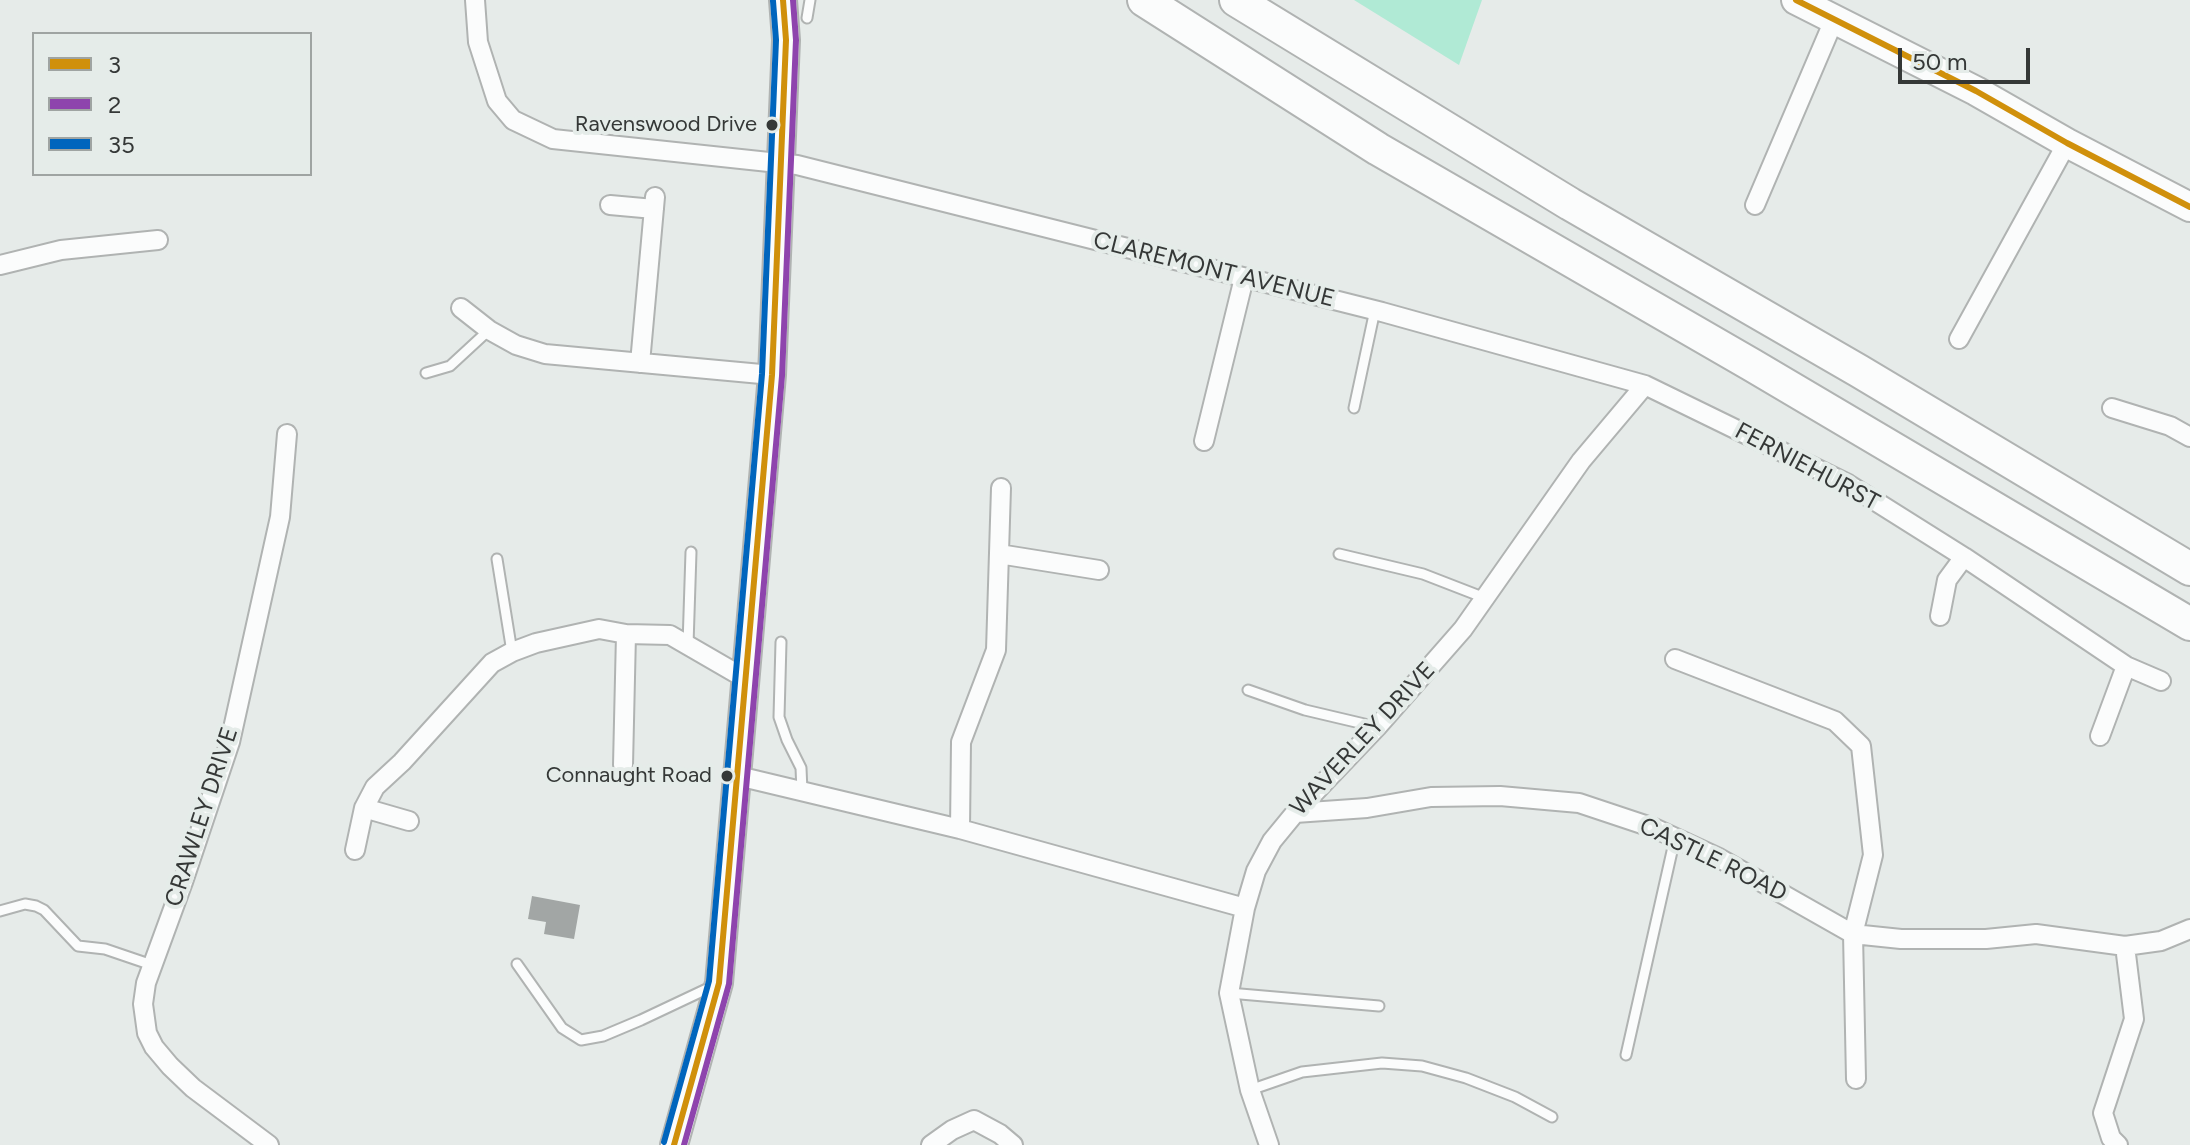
<!DOCTYPE html>
<html>
<head>
<meta charset="utf-8">
<style>
  body { margin:0 }
  #map { position:relative; width:2190px; height:1145px; overflow:hidden; background:#e6ebe9; font-family:Figtree,sans-serif }
  canvas { display:block }
  .legend { position:absolute; left:32px; top:32px; width:280px; height:144px; box-sizing:border-box; background:#e5ece9; border:2px solid #9fa4a2; margin:0; padding:10px 14px; list-style:none; font-size:24px; color:#353837 }
  .legend li { display:flex; align-items:center; gap:16px; height:40px }
  .legend b { width:40px; border:2px solid #9fa4a2 }
  .scale { position:absolute; left:1898px; top:48px; width:132px; height:36px; box-sizing:border-box; border:4px solid #353837; border-top:0; padding-left:10px; font-size:24px; line-height:28px; white-space:nowrap; color:#353837; -webkit-text-stroke:6px #e5ece9; paint-order:stroke }
</style>
</head>
<body>
<div id="map">
<canvas width="2190" height="1145"></canvas>
<ul class="legend">
<li><b style="height:10px;background:#d0900b"></b>3</li>
<li><b style="height:10px;background:#8e44ad"></b>2</li>
<li><b style="height:10px;background:#0065bd"></b>35</li>
</ul>
<div class="scale">50 m</div>
</div>
<script>
const ctx = document.querySelector('canvas').getContext('2d');
ctx.lineJoin = 'round';
function paint(path, color) {
  ctx.fillStyle = color;
  ctx.fill(path, 'evenodd');
}
function toPath(rows) {
  const path = new Path2D();
  for (const r of rows) {
    path.moveTo(r[0], r[1]);
    for (let i = 2; i < r.length; i += 2) path.lineTo(r[i], r[i + 1]);
  }
  return path;
}
function trace(path, color, width, dash) {
  ctx.strokeStyle = color;
  ctx.lineWidth = width;
  ctx.lineCap = dash ? 'butt' : 'round';
  ctx.setLineDash(dash || []);
  ctx.stroke(path);
}
function write(font, color, halo, rows, align = 'center') {
  ctx.font = font + ' Figtree,sans-serif';
  ctx.lineWidth = 8;
  ctx.setLineDash([]);
  ctx.textBaseline = 'middle';
  ctx.strokeStyle = halo;
  ctx.fillStyle = color;
  for (const [text, x, y, turn = 0] of rows) {
    ctx.save();
    ctx.translate(x, y);
    ctx.rotate((+turn || 0) * Math.PI / 180);
    ctx.textAlign = isNaN(turn) ? turn : align;
    if (halo) ctx.strokeText(text, 0, 0);
    ctx.fillText(text, 0, 0);
    ctx.restore();
  }
}
const green = toPath([
  [1354,0,1482,0,1459,65]
]);
const building = toPath([
  [532,896,580,905,574,939,544,934,546,922,528,919]
]);
const lane = toPath([
  [807,18,810,0],
  [426,373,450,366,489,330],
  [1354,408,1375,310],
  [1339,554,1423,574,1485,598],
  [497,559,512,652],
  [781,642,779,717,787,740,801,768,802,791],
  [688,645,691,552],
  [1248,690,1305,710,1377,727],
  [0,911,25,904,36,906,44,910,78,946,105,949,152,965],
  [517,964,562,1028,581,1040,603,1036,641,1020,713,986],
  [1229,993,1379,1006],
  [1626,1055,1675,838],
  [1250,1090,1302,1072,1382,1063,1422,1066,1466,1078,1515,1097,1552,1117]
]);
const street = toPath([
  [475,0,478,42,497,101,513,120,553,139,797,165,1382,312,1645,385,1848,484,1964,557,2126,666,2161,681],
  [610,205,654,209],
  [1755,205,1834,20],
  [0,265,61,250,158,240],
  [461,308,489,330,516,345,545,354,772,375],
  [1959,339,2067,143],
  [640,363,655,197],
  [2112,408,2170,426,2190,437],
  [1204,441,1244,278],
  [999,554,1099,570],
  [1940,616,1947,580,1964,557],
  [1675,659,1835,721,1861,746,1873,855,1853,934,1856,1079],
  [2100,736,2126,666],
  [623,765,626,634],
  [738,776,960,829,1245,908],
  [364,808,409,821],
  [1295,813,1367,808,1431,797,1500,796,1579,803,1654,828,1719,858,1853,934,1901,939,1986,939,2036,934,2125,946,2161,941,2190,929],
  [960,829,961,742,996,650,1001,488],
  [355,850,364,808,375,787,402,762,492,663,512,652,536,643,599,629,626,634,670,635,746,679],
  [269,1145,193,1088,170,1066,154,1047,147,1033,143,1004,146,983,183,882,230,742,280,517,287,434],
  [931,1145,952,1130,974,1120,1000,1134,1013,1145],
  [1269,1145,1250,1090,1229,993,1245,908,1256,871,1272,841,1295,813,1377,727,1463,629,1581,461,1645,385],
  [2118,1145,2111,1138,2103,1113,2134,1019,2125,946]
]);
const secondary = toPath([
  [674,1145,719,983,772,375,786,40,783,0]
]);
const primary = toPath([
  [1796,0,1976,91,2067,143,2190,207]
]);
const highway = toPath([
  [1144,0,1378,149,1752,365,2190,624],
  [1236,0,1570,204,1859,371,2190,569]
]);
const bus1 = toPath([
  [1796,0,1976,91,2067,143,2190,207],
  [674,1145,719,983,772,375,786,40,783,0]
]);
const bus2 = toPath([
  [684,1145,729,984,782,376,796,40,793,0]
]);
const bus3 = toPath([
  [664,1142,709,981,762,374,776,40,773,1]
]);
const markers = [
  [772,125,7,"#353837"],
  [727,776,7,"#353837"]
];
const busNames = [
  ["Ravenswood Drive",757,125],
  ["Connaught Road",712,776]
];
const streetNames = [
  ["CLAREMONT AVENUE",1214,270,14],
  ["FERNIEHURST",1807,467,28],
  ["WAVERLEY DRIVE",1363,739,-47],
  ["CRAWLEY DRIVE",202,817,-72],
  ["CASTLE ROAD",1713,860,26]
];
paint(green, '#b0ead5');
paint(building, '#a2a6a5');
trace(lane, '#b0b3b2', 13);
trace(street, '#b0b3b2', 22);
trace(secondary, '#b0b3b2', 30);
trace(primary, '#b0b3b2', 32);
trace(highway, '#b0b3b2', 36);
trace(lane, '#fbfcfc', 9);
trace(street, '#fbfcfc', 18);
trace(secondary, '#fbfcfc', 26);
trace(primary, '#fbfcfc', 28);
trace(highway, '#fbfcfc', 32);
trace(bus1, '#d0900b', 6);
trace(bus2, '#8e44ad', 6);
trace(bus3, '#0065bd', 6);
for (const [x, y, r, color] of markers) {
  const dot = new Path2D();
  dot.arc(x, y, r, 0, 2 * Math.PI);
  ctx.fillStyle = color;
  ctx.fill(dot);
  trace(dot, '#e5ece9', 3);
}
write('22px', '#353837', '#e5ece9', busNames, 'right');
write('24px', '#353837', '#e5ece9', streetNames);
</script>
</body>
</html>
